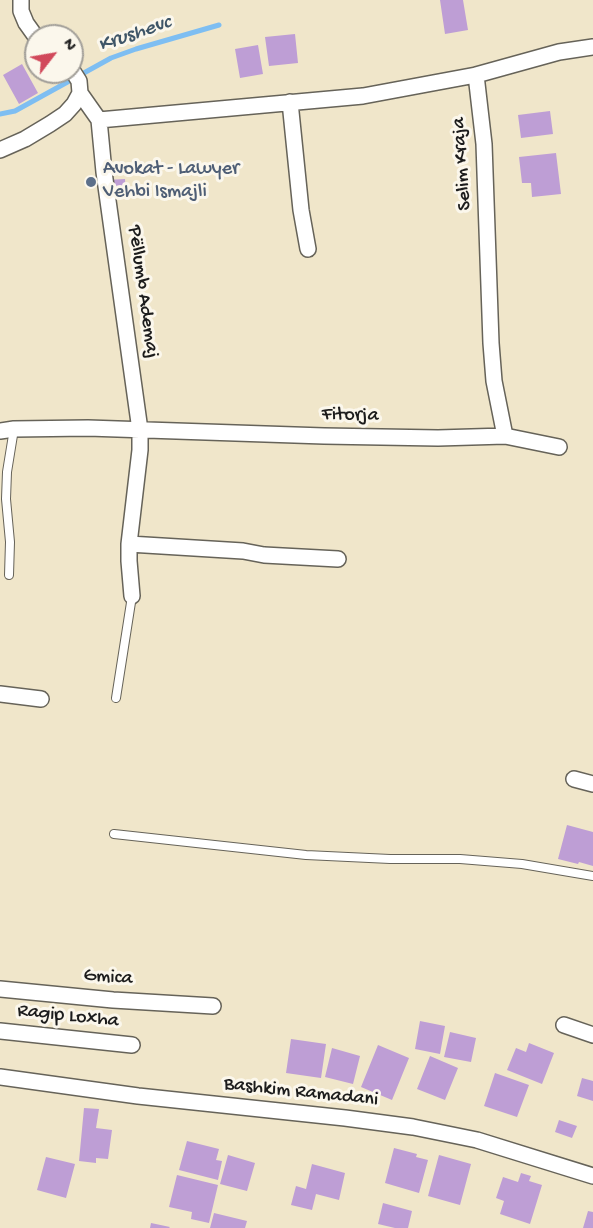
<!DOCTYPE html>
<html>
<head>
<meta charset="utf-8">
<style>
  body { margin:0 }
  #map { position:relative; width:593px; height:1228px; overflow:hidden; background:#f0e6ca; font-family:"Gochi Hand",sans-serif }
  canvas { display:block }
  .north { position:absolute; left:24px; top:24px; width:60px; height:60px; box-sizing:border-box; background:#fbf7ec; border:2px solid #a29f99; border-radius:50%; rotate:59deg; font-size:16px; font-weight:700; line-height:24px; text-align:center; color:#1c1c1c }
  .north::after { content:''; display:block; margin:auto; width:21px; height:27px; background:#d1495b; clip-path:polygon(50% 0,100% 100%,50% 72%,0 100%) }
</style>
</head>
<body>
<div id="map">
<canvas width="593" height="1228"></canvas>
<div class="north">N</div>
</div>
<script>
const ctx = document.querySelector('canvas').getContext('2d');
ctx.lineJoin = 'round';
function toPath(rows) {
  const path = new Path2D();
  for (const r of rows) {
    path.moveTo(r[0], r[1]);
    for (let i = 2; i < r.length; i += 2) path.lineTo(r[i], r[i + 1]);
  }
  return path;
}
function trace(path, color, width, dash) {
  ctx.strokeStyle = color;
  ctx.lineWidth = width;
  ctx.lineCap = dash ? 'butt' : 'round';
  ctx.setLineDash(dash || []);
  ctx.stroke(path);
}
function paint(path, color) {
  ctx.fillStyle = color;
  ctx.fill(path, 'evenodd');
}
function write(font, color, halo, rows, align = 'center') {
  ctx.font = font + ' "Gochi Hand",sans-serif';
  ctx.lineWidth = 6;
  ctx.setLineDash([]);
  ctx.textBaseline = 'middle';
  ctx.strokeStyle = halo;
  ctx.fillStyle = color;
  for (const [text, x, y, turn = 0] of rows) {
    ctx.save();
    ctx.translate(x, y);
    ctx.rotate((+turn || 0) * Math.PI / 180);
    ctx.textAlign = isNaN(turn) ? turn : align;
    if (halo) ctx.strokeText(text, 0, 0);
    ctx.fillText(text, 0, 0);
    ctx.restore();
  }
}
const stream = toPath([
  [0,114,15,111,111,58,136,49,219,25]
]);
const building = toPath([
  [440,0,463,0,468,30,445,34],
  [295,34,298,63,269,66,265,37],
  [258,45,263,74,240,78,235,49],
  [22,64,38,93,19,104,3,75],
  [550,111,553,134,521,138,518,115],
  [556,153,561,194,532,197,531,183,522,183,519,157],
  [125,179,126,198,108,199,107,180],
  [567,825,593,832,593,866,579,862,578,864,558,859],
  [420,1021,445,1026,440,1054,415,1049],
  [450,1032,476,1038,471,1062,444,1057],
  [291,1039,326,1044,321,1078,286,1073],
  [529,1043,554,1053,542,1084,507,1070,516,1048,526,1052],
  [378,1045,409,1058,392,1100,361,1087],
  [332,1048,360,1056,353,1084,325,1077],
  [430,1056,458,1068,445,1100,417,1089],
  [495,1073,529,1085,517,1117,484,1106],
  [582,1078,593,1081,593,1101,577,1096],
  [84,1108,99,1109,96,1128,112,1130,108,1159,96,1158,96,1163,79,1161],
  [559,1120,577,1126,572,1138,555,1132],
  [187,1141,219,1149,216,1160,222,1161,218,1180,179,1170],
  [394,1148,417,1154,416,1157,428,1160,419,1193,385,1183],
  [228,1155,255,1163,247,1191,220,1184],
  [439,1155,471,1164,460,1205,428,1196],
  [46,1157,75,1164,66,1198,37,1190],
  [312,1164,345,1173,339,1200,316,1194,312,1210,291,1205,296,1186,306,1189],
  [521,1173,531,1176,529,1181,542,1185,530,1224,500,1214,504,1201,496,1198,503,1177,518,1182],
  [177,1175,218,1185,209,1223,191,1219,192,1212,169,1207],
  [383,1203,412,1211,408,1228,395,1228,378,1224],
  [588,1211,593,1212,593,1228,583,1228],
  [214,1213,247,1221,245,1228,210,1228],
  [151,1223,170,1227,169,1228,150,1228]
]);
const service = toPath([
  [9,575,10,542,6,499,7,472,14,429],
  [116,698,132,596],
  [114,834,306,855,390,859,460,859,522,864,593,876]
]);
const minor = toPath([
  [21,0,21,11,26,23,36,37],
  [476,75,559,52,593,47],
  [80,93,99,120,104,172,140,430,140,450,129,544,129,561,132,596],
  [290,102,301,210,308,249],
  [99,120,363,96,476,75,484,144,491,343,494,381,505,436],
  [0,150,25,139,50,124,65,114,74,104,80,93,79,81,72,70],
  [0,431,14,429,88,428,324,436,438,438,505,436,559,447],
  [129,544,243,551,264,555,338,559],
  [0,694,41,699],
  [574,779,593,784],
  [0,989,113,1000,213,1006],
  [564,1025,593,1035],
  [0,1031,132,1045],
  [0,1077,138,1096,345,1118,413,1127,477,1140,593,1176]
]);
const markers = [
  [91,182,6,"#5c6f8a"]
];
const streetNames = [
  ["Selim Kraja",463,164,-94],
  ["Pëllumb Ademaj",142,292,82],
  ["Fitorja",350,416,1],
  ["Gmica",108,978,4],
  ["Ragip Loxha",68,1017,6],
  ["Bashkim Ramadani",301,1093,6]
];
const serviceNames = [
  ["Avokat - Lawyer",103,170],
  ["Vehbi Ismajli",103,193]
];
const waterNames = [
  ["Krushevc",135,35,-19]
];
trace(stream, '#7ebef2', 5);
paint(building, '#be9ed5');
trace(service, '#666359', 10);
trace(minor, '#666359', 18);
trace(service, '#fff', 8);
trace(minor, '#fff', 15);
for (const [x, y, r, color] of markers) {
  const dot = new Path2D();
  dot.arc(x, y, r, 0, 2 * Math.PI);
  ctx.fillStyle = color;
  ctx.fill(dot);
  trace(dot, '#fbf7ec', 2);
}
write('20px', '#1c1c1c', '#fbf7ec', streetNames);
write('20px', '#4e5e75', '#fbf7ec', serviceNames, 'left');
write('italic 21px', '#3e5567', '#fbf7ec', waterNames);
</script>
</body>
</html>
